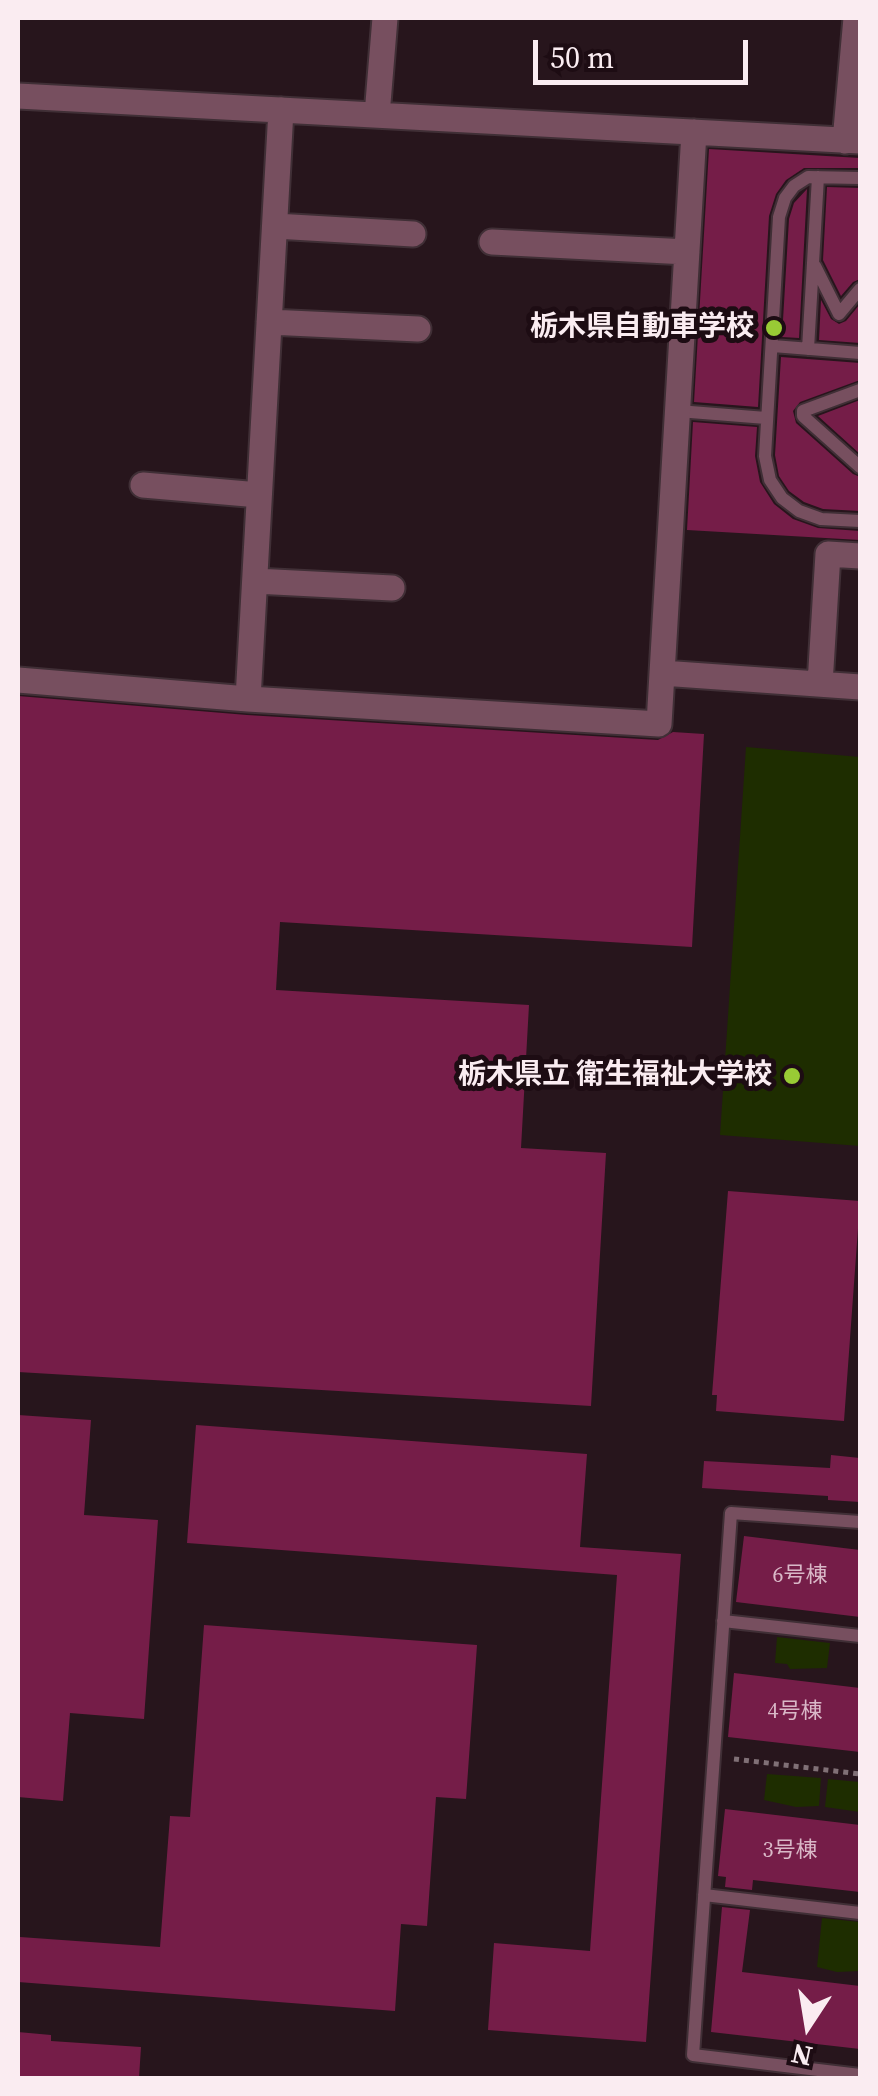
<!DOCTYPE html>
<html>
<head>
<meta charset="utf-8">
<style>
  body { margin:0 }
  #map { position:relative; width:878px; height:2096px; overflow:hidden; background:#27151c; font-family:"Source Serif 4",serif }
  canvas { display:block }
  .frame { position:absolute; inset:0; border:20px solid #faecf1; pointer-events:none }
  .north { position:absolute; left:758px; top:1976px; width:100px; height:100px; -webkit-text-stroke:8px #1d0c13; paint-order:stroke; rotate:192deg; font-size:28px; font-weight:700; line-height:40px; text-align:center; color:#faecf1 }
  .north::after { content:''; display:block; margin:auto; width:35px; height:45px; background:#faecf1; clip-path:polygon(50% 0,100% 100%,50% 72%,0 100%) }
  .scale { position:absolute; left:533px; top:40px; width:215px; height:45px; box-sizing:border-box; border:5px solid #faecf1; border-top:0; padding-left:12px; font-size:30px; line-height:35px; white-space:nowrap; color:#faecf1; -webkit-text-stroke:8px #1d0c13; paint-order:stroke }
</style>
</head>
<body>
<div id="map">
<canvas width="878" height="2096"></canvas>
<div class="frame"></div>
<div class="north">N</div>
<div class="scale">50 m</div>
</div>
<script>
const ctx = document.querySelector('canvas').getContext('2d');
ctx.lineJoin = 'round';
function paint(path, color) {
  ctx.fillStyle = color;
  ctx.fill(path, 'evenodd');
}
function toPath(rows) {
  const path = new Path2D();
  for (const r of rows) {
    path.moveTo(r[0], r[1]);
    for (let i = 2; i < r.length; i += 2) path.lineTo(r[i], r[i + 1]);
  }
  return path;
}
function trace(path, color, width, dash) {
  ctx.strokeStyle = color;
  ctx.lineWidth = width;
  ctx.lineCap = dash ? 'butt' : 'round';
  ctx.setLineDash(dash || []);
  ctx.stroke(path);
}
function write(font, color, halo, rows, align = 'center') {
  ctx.font = font + ' "Source Serif 4","Noto Sans JP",serif';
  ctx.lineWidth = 10;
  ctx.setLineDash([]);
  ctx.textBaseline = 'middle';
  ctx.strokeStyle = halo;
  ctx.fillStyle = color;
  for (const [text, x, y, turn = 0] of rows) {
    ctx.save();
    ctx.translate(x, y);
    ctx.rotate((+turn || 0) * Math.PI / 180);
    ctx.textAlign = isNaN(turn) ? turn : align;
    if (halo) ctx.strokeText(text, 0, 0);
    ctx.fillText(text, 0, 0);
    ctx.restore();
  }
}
const green = toPath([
  [746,747,860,757,860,1146,720,1135],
  [777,1637,830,1643,827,1668,790,1669,787,1664,775,1663],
  [767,1774,821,1778,819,1806,796,1807,764,1800],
  [828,1779,860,1782,860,1812,825,1807],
  [822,1918,860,1922,860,1971,837,1972,817,1967]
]);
const building = toPath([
  [709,149,860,158,860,168,804,168,786,180,776,194,769,216,758,407,694,402],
  [827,187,860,188,860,279,853,282,841,296,823,260],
  [807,189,799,338,782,337,789,219,794,203],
  [821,300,831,319,839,324,846,321,860,304,860,343,819,340],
  [781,357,860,363,860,380,800,402,793,411,796,423,853,474,860,477,860,511,823,509,804,502,789,491,779,476,775,455],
  [860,400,860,454,818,416],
  [693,422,757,427,755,456,760,482,774,504,793,519,818,528,860,531,860,540,687,530],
  [18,696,247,715,658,740,673,732,704,734,692,947,280,922,276,990,529,1005,521,1148,606,1153,591,1406,18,1372],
  [728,1191,860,1201,844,1421,716,1411,717,1395,712,1395],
  [18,1415,91,1420,84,1515,158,1520,144,1719,70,1713,63,1801,18,1797],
  [196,1425,587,1454,580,1547,681,1554,646,2042,488,2030,494,1943,590,1951,617,1575,187,1543],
  [831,1455,860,1458,860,1502,828,1500,828,1496,702,1488,704,1461,830,1468],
  [744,1536,860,1550,860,1617,736,1602],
  [204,1625,477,1645,466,1799,436,1797,427,1926,401,1924,395,2011,18,1982,20,1937,160,1947,170,1816,190,1817],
  [734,1673,860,1688,860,1752,728,1737],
  [725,1809,860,1825,860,1892,753,1880,752,1890,725,1887,726,1877,718,1876],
  [722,1907,750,1910,742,1972,860,1986,860,2049,711,2032],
  [18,2032,51,2035,51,2041,141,2047,139,2078,18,2078]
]);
const path = toPath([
  [734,1759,860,1774]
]);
const service = toPath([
  [860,178,808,177,794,186,785,198,779,217,765,456,770,480,782,498,799,511,821,519,860,521],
  [815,266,839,314,860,289],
  [773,346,860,353],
  [808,349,818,177],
  [860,390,803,411,803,416,860,467],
  [678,411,766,418],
  [860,1522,731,1513,693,2055,860,2075],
  [723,1621,860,1636],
  [704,1895,860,1913]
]);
const minor = toPath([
  [18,96,860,141],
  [377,115,385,18],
  [845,141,856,18],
  [275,226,413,234],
  [492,242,687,252],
  [269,322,418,329],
  [143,485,259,495],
  [255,581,392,588],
  [662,673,860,687],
  [18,680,248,699,659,724,694,132],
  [820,684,828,554,860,556],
  [248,699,281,110]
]);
const markers = [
  [774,328,10,"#99cb35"],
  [792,1076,10,"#99cb35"]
];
const numberNames = [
  ["6号棟",800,1576],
  ["4号棟",795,1712],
  ["3号棟",790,1851]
];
const poiNames = [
  ["栃木県自動車学校",754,328],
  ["栃木県立 衛生福祉大学校",772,1076]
];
paint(green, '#1e2d00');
paint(building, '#751d48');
trace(service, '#402f36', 16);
trace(minor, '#402f36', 29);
trace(path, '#807076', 5, [5, 5]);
trace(service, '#774f5f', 12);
trace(minor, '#774f5f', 25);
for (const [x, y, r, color] of markers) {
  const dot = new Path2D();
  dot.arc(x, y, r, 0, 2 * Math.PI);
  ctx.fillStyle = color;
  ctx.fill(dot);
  trace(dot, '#1d0c13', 4);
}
write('22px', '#d9b8c7', null, numberNames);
write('bold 28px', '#faecf1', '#1d0c13', poiNames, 'right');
</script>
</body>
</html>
